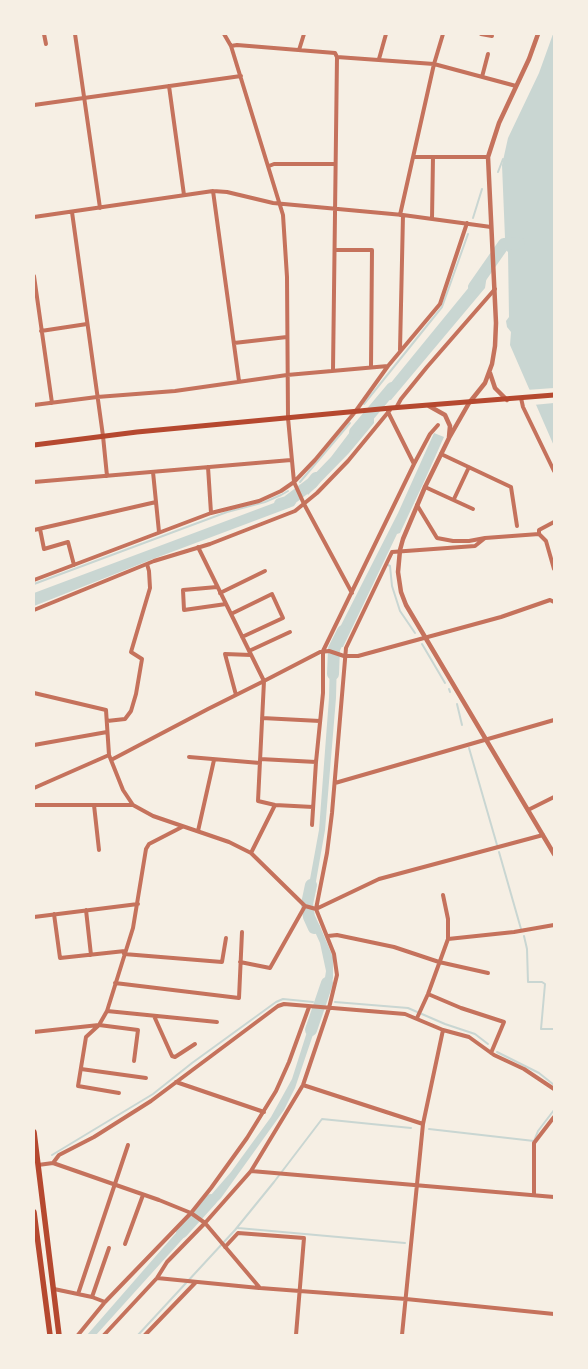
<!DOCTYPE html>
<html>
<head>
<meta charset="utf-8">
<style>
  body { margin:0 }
  #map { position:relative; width:588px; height:1369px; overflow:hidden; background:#f6efe4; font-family:"Golos Text",sans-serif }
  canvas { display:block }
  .frame { position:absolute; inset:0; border:35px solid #f6efe4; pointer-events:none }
</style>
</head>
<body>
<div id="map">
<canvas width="588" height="1369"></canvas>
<div class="frame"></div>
</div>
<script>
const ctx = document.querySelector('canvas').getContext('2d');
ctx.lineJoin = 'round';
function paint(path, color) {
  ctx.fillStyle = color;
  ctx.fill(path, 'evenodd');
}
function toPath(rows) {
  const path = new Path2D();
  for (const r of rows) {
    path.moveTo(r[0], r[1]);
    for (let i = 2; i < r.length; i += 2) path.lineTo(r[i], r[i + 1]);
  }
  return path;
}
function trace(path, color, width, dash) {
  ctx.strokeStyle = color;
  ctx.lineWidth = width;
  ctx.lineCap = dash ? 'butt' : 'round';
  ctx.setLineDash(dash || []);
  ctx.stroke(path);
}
const water = toPath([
  [553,34,554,34,554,446,510,345,511,332,507,327,506,321,509,317,508,252,503,247,503,242,505,238,502,165,508,138,539,73],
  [485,272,487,275,485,288,391,400,376,401,479,275],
  [374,418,374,423,349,453,308,495,303,486,331,457,359,420],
  [434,433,444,437,423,484,400,533,397,534,343,647,337,647,333,645,336,635,398,513],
  [292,493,296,503,294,506,153,559,34,606,34,593,282,500],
  [330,657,337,658,336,698,325,830,315,887,310,903,306,901,319,830,329,698],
  [306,912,312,913,314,922,319,924,333,957,333,978,327,999,318,999,324,984,326,971,320,943],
  [313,1013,320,1014,295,1088,284,1110,221,1198,203,1216,197,1211,231,1172,271,1117,292,1079],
  [189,1218,197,1223,96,1335,87,1335]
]);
const pier = toPath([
  [554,388,554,403,533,405,526,390]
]);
const stream = toPath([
  [498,172,503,159],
  [473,218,482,189],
  [364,404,442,307,468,234],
  [300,482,350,423],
  [388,565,390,566,392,586,400,611,415,633],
  [34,584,227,512,265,502,281,495,288,491],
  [422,644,445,683],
  [449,689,450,692],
  [457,704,462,725],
  [469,748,497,845],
  [499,852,521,929],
  [524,936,527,949,528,982,542,982,545,984,541,1029,554,1029],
  [335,1002,408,1008,445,1024,475,1034,488,1044],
  [497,1052,539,1073,554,1085],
  [429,1129,534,1141,538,1131,554,1110],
  [52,1155,153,1094,192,1063,276,1002,283,999,313,1002],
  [238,1228,405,1243],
  [138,1335,235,1230,274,1182,322,1119,411,1128]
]);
const river = toPath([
  [474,287,504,244,519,243],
  [355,432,392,388],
  [280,504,287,502,312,483,316,478],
  [333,674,334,649,343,631],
  [311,885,307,904,309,917,314,928],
  [311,1030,327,983],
  [182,1232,211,1200]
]);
const minor = toPath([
  [44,34,46,44],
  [75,34,100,208],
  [224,34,231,46,283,215,287,277,288,418,294,482,304,504,352,593],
  [481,34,492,36],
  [231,46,237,45,335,53,337,57,434,64,516,86],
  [299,50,304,34],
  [379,59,386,34],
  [482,77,488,54],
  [169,86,184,195],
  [34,105,241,76],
  [413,157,488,157],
  [269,166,274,164,335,164],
  [213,191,239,381],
  [72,212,103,436,107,476],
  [400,215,434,64,443,34],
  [34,217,213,191,227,192,273,203,403,215,491,227],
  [432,219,433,157],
  [335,250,372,250,371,367],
  [34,276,52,403],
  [41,331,87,324],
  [234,343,287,337],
  [400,350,403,215],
  [333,370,337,57],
  [521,398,523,407,554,471],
  [34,405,97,397,175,391,287,375,388,366,440,304,467,223],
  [396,408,401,399,427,367,495,289],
  [441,454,511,487,517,526],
  [414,464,430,434,438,425],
  [153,472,159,532],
  [34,482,291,460],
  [425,487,473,509],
  [454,499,469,467],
  [417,505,437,538,453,541,469,541,485,538,539,534,546,541,554,569],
  [211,513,259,501,281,491,294,482,315,460,355,412,388,366],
  [40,529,44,549,68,542,74,565],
  [34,530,156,502],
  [539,534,539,530,554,522],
  [198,547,264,681,258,801,275,805,313,807],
  [34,580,211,513,208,467],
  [217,587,183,590,184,610,226,604],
  [220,593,265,571],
  [34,610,154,561,210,544,295,511,317,493,348,461,390,410],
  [231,614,272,594,283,618,242,637],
  [249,651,290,632],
  [34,693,106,710,109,755,123,790,133,805],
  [236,695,225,654,251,655],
  [262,718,320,721],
  [107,721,125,719,131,711,136,694,142,659,131,652,150,588,149,571,147,564],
  [34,745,107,732],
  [189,757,260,763],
  [260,759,316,762,323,693,323,651,414,464,388,412],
  [111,760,208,709,264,681,320,652,329,651,344,656,358,656,501,617,550,600,554,602],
  [335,783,554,720],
  [34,788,109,755],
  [34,805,133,805,153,816,229,842,251,853,305,906,316,909,379,879,543,835],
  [94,805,99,850],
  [528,810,554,797],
  [312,825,316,762],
  [198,831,214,760],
  [251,853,275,805],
  [86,910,91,955],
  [54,914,60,958,125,951],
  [34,917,138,904],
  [328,936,337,935,394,947,439,962,488,973],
  [448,939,514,932,554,925],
  [124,954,222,962,226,938],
  [240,962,270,968,305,906],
  [115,983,239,998,242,932],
  [428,994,461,1008,504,1022,491,1053],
  [107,1011,217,1022],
  [154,1016,172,1056,175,1057,195,1044],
  [417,1018,428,994,448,939,448,919,443,895],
  [34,1032,99,1025,107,1011,133,928,146,849,149,844,182,827],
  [81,1069,146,1078],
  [176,1082,264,1112],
  [303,1085,423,1124],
  [119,1093,78,1086,86,1037,99,1025,138,1030,134,1061],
  [53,1163,59,1155,94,1137,151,1101,278,1006,284,1004,405,1014,443,1030,469,1037,494,1055,524,1069,554,1089],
  [38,1165,53,1163,159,1200,191,1213,205,1223,260,1288,406,1299,554,1314],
  [251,1171,554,1197],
  [534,1195,534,1143,554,1117],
  [125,1244,143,1195],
  [225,1247,238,1233,304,1238,296,1335],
  [157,1278,259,1288],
  [54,1289,92,1297,105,1302],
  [78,1294,128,1145],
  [92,1297,109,1248],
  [78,1335,105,1302,191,1213,211,1188,247,1138,276,1091,289,1062,309,1007],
  [104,1335,157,1278,167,1262,205,1223,251,1171,303,1085,329,1008,337,975,334,954,316,909,327,853,332,813,346,648,392,552,475,546,485,538],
  [145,1335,196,1282],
  [402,1335,423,1124,443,1030]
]);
const tertiary = toPath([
  [538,34,529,59,499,123,488,157,496,323,495,346,492,364,485,383,469,403,449,438,425,487,403,539,400,550,398,572,401,592,406,605,554,854],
  [490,373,495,388,507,400],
  [429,406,445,415,450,426,449,437]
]);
const secondary = toPath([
  [34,445,137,432,391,408,554,395]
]);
const primary = toPath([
  [34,1132,59,1335],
  [34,1212,50,1335]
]);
paint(water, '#c9d6d2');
paint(pier, '#f6efe4');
trace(stream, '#c9d6d2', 2);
trace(river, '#c9d6d2', 12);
trace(minor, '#c5725c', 4);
trace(tertiary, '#c5725c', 4.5);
trace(secondary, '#b5482f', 5);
trace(primary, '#b5482f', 5.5);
</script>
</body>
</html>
